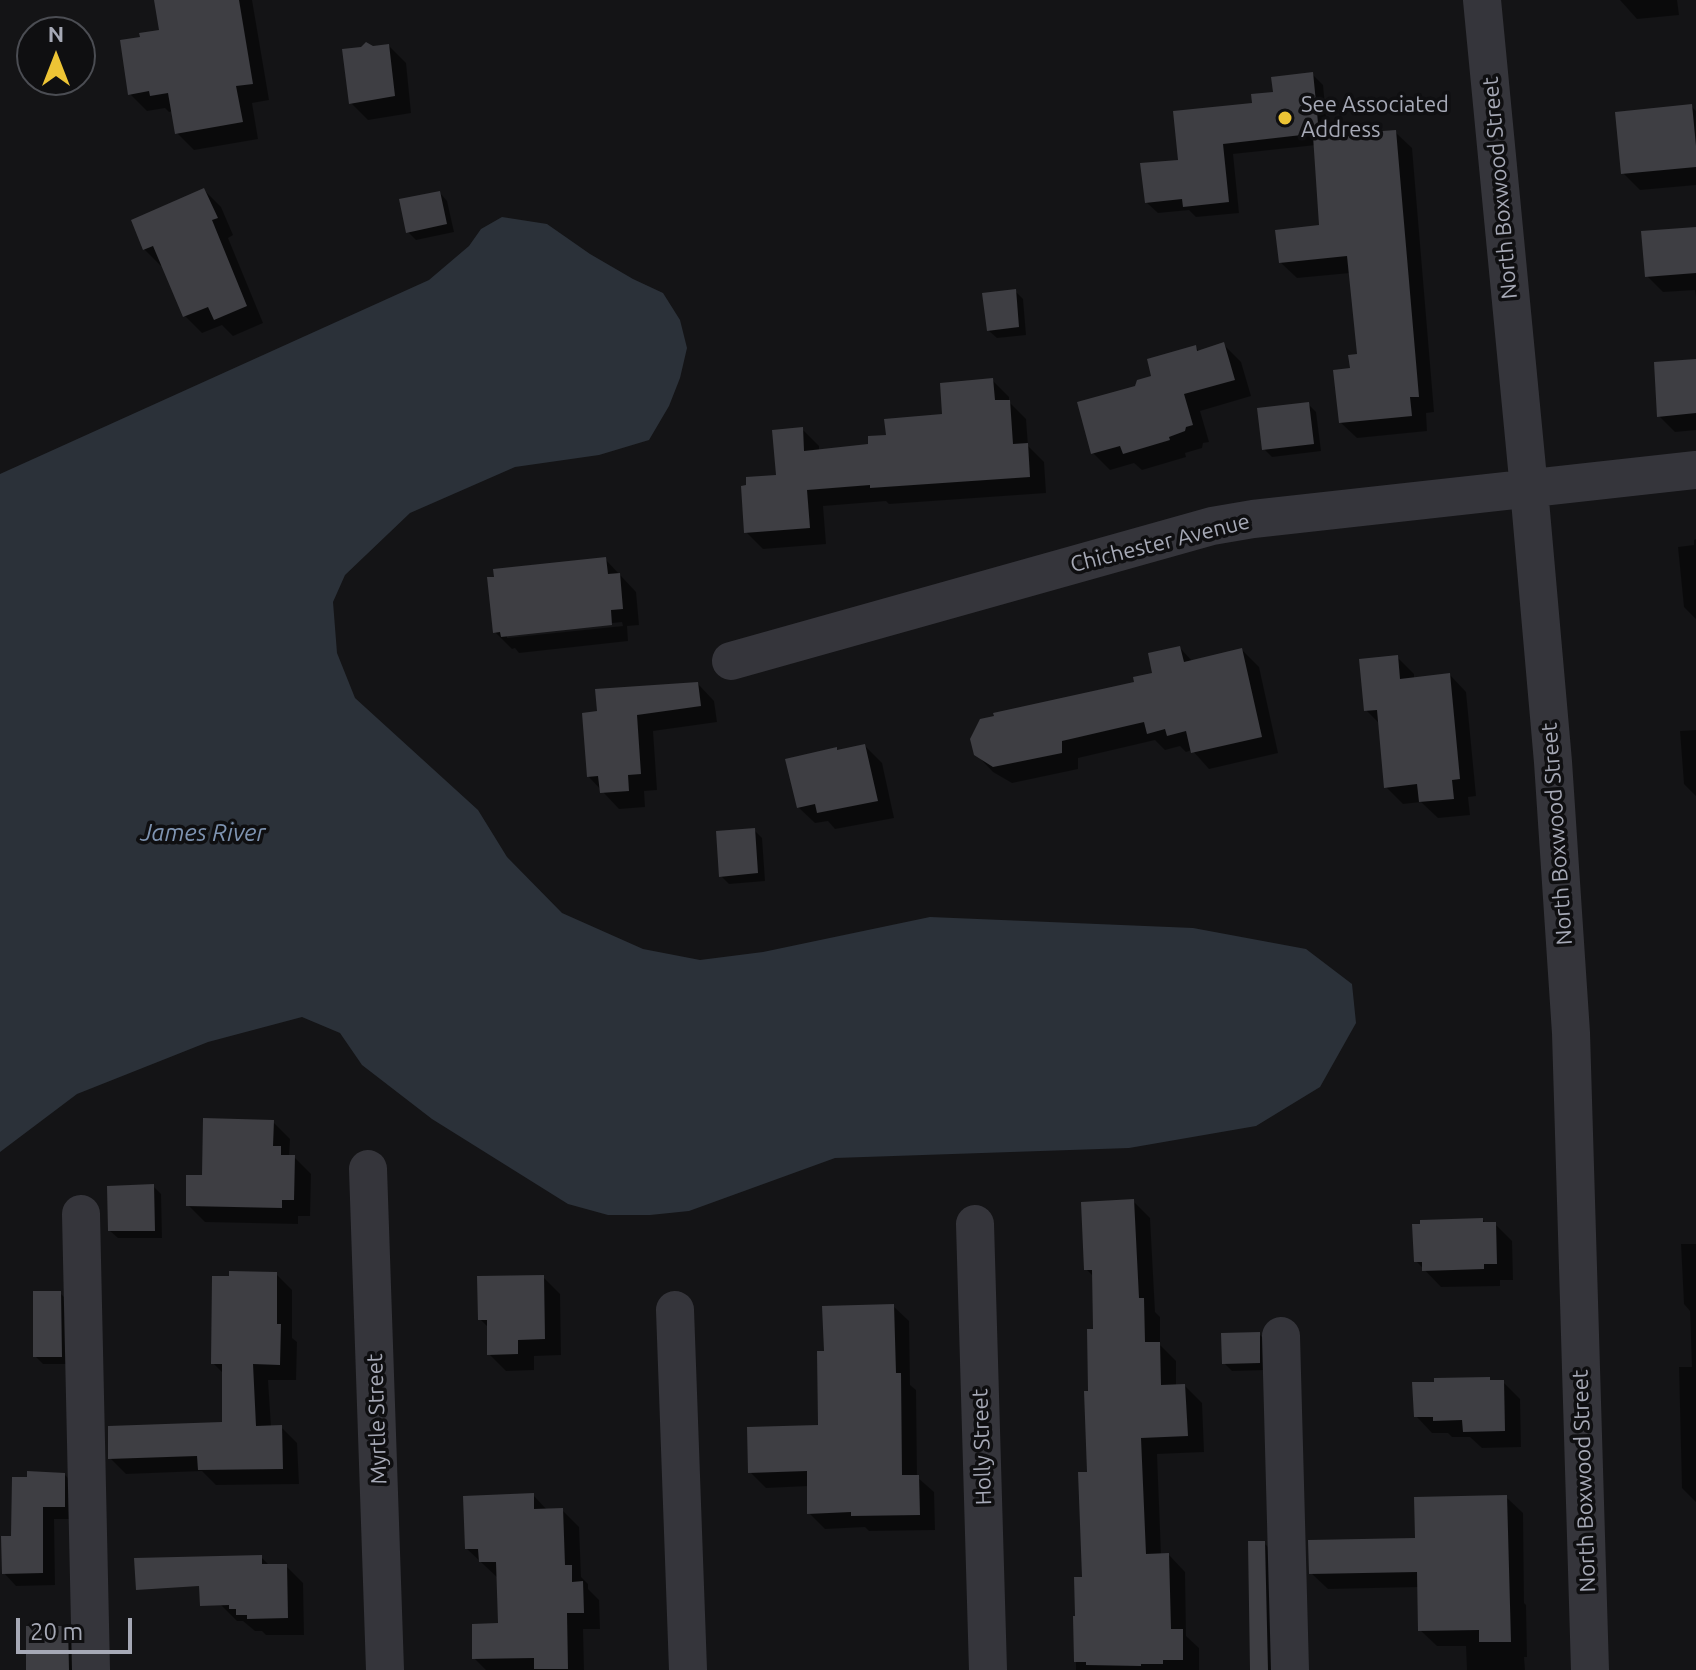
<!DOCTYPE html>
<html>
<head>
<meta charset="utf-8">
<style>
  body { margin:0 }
  #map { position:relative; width:1696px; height:1670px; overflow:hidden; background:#141416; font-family:Ubuntu,sans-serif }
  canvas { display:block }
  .north { position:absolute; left:16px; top:16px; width:80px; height:80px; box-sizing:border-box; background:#0f0f11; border:2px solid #4b4d53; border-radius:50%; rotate:0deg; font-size:22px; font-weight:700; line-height:32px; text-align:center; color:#a6a9b6 }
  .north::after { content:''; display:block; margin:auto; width:28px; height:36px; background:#edc435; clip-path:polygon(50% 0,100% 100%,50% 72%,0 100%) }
  .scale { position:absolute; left:16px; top:1618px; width:116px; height:36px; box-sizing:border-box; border:4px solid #a6a9b6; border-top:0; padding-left:10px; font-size:24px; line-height:28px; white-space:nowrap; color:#a6a9b6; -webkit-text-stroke:6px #0f0f11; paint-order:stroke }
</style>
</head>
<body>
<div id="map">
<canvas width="1696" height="1670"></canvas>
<div class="north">N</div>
<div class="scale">20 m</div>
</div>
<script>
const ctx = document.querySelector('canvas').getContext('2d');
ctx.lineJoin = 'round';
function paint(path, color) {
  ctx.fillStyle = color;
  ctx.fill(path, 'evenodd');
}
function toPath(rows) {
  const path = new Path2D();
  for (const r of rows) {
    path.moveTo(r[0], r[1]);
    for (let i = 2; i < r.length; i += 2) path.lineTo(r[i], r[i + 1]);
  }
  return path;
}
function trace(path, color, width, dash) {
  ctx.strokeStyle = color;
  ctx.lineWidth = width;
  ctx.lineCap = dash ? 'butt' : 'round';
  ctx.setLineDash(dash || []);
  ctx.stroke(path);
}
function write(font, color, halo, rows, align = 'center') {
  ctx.font = font + ' Ubuntu,sans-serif';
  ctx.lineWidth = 7;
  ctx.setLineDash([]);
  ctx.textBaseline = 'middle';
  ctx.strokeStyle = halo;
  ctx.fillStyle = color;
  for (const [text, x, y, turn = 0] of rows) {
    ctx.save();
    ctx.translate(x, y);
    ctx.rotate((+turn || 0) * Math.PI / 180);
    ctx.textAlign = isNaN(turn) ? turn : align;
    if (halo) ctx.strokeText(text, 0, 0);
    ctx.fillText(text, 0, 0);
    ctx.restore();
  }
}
const water = toPath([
  [502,217,547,224,590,254,633,279,663,293,680,320,687,348,680,378,669,406,649,440,599,455,515,467,410,513,345,575,333,602,337,653,355,698,478,810,507,857,562,913,643,949,700,960,763,952,930,917,1193,928,1306,949,1352,984,1356,1023,1320,1087,1256,1126,1129,1148,835,1158,689,1211,650,1215,608,1215,568,1204,432,1119,362,1065,340,1033,302,1017,208,1042,77,1094,0,1152,0,474,429,280,469,246,481,229]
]);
const shadow = toPath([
  [156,0,252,0,269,100,252,103,258,139,194,150,177,133,173,111,169,112,165,108,147,111,130,94,161,31],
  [1620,0,1677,0,1679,15,1637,19],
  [389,46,406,63,411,113,368,120,351,103,373,48],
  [1312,74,1323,85,1328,137,1395,132,1412,148,1434,412,1426,413,1427,431,1357,438,1340,422,1359,356,1350,273,1297,278,1280,262,1321,227,1316,145,1233,154,1239,213,1196,217,1189,210,1158,213,1146,202,1180,161,1254,105],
  [1691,106,1696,111,1696,185,1640,190,1623,173],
  [204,190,221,207,233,235,228,238,263,323,233,336,222,325,202,333,185,316,163,265,161,266,144,249],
  [440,193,447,201,454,232,416,240,408,232],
  [1696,229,1696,297,1695,290,1663,292,1647,276],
  [1015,291,1023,299,1026,335,997,338,989,331],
  [1224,345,1241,362,1251,396,1200,411,1209,442,1203,443,1202,448,1185,453,1186,457,1142,470,1134,463,1110,470,1093,453,1137,387,1154,377,1195,347,1200,352],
  [1696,361,1696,430,1675,432,1659,416],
  [992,380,1009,397,1009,402,1026,419,1028,446,1044,462,1046,493,889,504,886,501,823,506,826,544,763,549,746,532,778,477,802,429,819,446,819,452,871,446,888,437,944,416],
  [1308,404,1316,412,1321,451,1272,457,1264,449],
  [1696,539,1696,619,1684,607,1678,547,1694,545,1694,540],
  [605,559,636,592,639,625,627,626,628,641,519,653,515,648,512,649,495,632],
  [622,622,623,626,507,638,507,634],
  [1180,648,1193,662,1242,650,1259,667,1278,753,1209,769,1192,750,1186,752,1180,746,1165,750,1155,740,1078,758,1078,769,1012,783,993,772,976,754,1137,684,1154,674],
  [1397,657,1414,674,1414,679,1450,675,1466,692,1476,796,1468,797,1470,815,1438,818,1421,802,1403,804,1386,787,1380,724,1366,710],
  [698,684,714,701,717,722,653,731,657,790,644,791,645,807,619,809,588,776,584,715],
  [1696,730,1696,796,1684,784,1680,731],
  [865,746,882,763,894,818,835,829,828,821,815,823,798,807,836,749,839,752],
  [754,830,762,838,765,881,729,884,721,876],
  [273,1122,290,1139,289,1157,294,1157,311,1174,310,1216,298,1216,298,1224,205,1222,188,1205,204,1177],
  [153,1186,161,1194,162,1238,118,1238,110,1231],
  [1133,1201,1150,1218,1155,1312,1160,1317,1160,1345,1176,1361,1176,1386,1185,1386,1202,1403,1204,1452,1157,1454,1161,1555,1169,1555,1185,1572,1186,1636,1199,1648,1199,1670,1076,1670,1076,1579,1084,1579,1089,1474,1090,1393,1095,1331,1094,1277,1086,1269],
  [1483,1220,1486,1224,1495,1224,1512,1241,1513,1280,1500,1280,1500,1286,1441,1287,1416,1261],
  [1681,1244,1696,1244,1696,1502,1682,1488,1679,1367,1692,1367,1690,1311,1684,1304],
  [276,1274,292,1290,292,1338,297,1342,296,1380,268,1380,271,1427,281,1427,297,1443,299,1484,216,1485,202,1471,126,1474,110,1458,224,1424,224,1374,213,1363,231,1278],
  [543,1277,560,1294,561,1355,534,1356,534,1370,506,1371,489,1354,489,1328,480,1319],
  [60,1293,68,1301,69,1364,43,1364,35,1356],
  [893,1306,909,1321,910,1385,916,1390,917,1477,934,1492,935,1530,869,1531,865,1527,825,1529,809,1513,809,1486,766,1488,750,1472,820,1427,826,1353],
  [1259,1334,1267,1342,1267,1370,1232,1371,1224,1363],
  [1489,1379,1492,1382,1503,1382,1520,1399,1521,1447,1482,1448,1470,1437,1452,1437,1448,1433,1432,1433,1416,1416],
  [64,1474,77,1487,77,1519,54,1519,55,1585,16,1586,4,1573,13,1538],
  [533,1495,548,1511,562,1510,579,1527,581,1577,588,1584,588,1589,599,1600,600,1629,583,1629,584,1670,486,1670,474,1658,500,1625,499,1579,467,1549],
  [1506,1497,1523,1513,1524,1603,1526,1605,1527,1657,1524,1657,1525,1670,1467,1670,1466,1646,1437,1646,1420,1630,1420,1587,1328,1589,1311,1573,1417,1540],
  [1264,1543,1272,1551,1275,1670,1252,1670],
  [261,1557,270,1566,286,1566,303,1583,304,1635,266,1635,262,1631,255,1631,243,1621,237,1621,220,1604],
  [67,1628,75,1636,76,1670,28,1670]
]);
const building = toPath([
  [154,0,239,0,253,84,236,86,243,122,175,134,168,93,150,96,149,91,128,95,120,40,140,37,139,33,159,30],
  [366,42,373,46,389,44,395,96,349,104,342,49,361,47],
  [1313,72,1319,133,1223,144,1229,202,1183,207,1182,199,1145,203,1140,163,1178,160,1173,111,1252,103,1251,94,1273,92,1271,77],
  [1692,104,1696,146,1696,167,1621,174,1615,112],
  [1396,130,1419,397,1410,397,1412,416,1339,423,1333,370,1350,368,1348,355,1357,354,1347,256,1279,263,1275,230,1319,225,1313,136],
  [204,188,218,218,212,220,247,306,214,320,208,307,183,317,153,246,143,250,131,220],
  [440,191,447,224,406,233,399,199],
  [1696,227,1696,273,1645,277,1641,231],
  [1016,289,1019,327,987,331,982,293],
  [1224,342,1235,380,1184,394,1193,425,1186,427,1185,431,1169,437,1170,440,1123,454,1120,446,1091,454,1077,402,1135,386,1137,380,1151,376,1147,359,1196,345,1197,351],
  [1696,359,1696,413,1657,417,1654,362],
  [993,378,995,400,1010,400,1013,444,1028,443,1030,477,870,488,870,485,807,490,810,528,744,533,741,486,746,485,746,477,776,475,772,430,803,427,804,451,868,444,868,436,886,435,884,419,942,414,940,383],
  [1309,402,1314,444,1262,450,1257,408],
  [606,557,608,574,620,573,623,609,611,610,612,625,501,637,500,632,493,633,487,577,494,577,493,569],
  [1180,646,1184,662,1242,648,1262,737,1191,753,1186,731,1167,736,1165,729,1147,734,1144,722,1062,741,1062,753,993,767,974,755,970,739,980,719,994,716,993,713,1134,682,1133,677,1152,673,1148,653],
  [1398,655,1400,679,1450,673,1460,779,1452,780,1454,799,1419,802,1417,784,1384,788,1377,710,1364,711,1359,659],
  [698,682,701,706,637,715,641,774,628,775,629,791,600,793,598,776,587,777,582,713,597,711,595,689],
  [865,744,878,801,817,813,815,804,797,808,785,759,837,747,837,750],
  [755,828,758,873,719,877,716,831],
  [203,1118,274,1120,273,1146,281,1146,281,1155,295,1155,294,1200,282,1200,282,1208,186,1206,186,1175,202,1175],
  [154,1184,155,1231,108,1231,107,1186],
  [1134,1199,1139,1298,1144,1298,1145,1342,1160,1342,1161,1385,1185,1384,1188,1436,1141,1438,1146,1554,1169,1553,1171,1629,1183,1629,1183,1660,1163,1660,1163,1664,1141,1664,1141,1666,1086,1665,1086,1662,1074,1662,1073,1616,1075,1616,1074,1577,1082,1577,1078,1472,1087,1472,1084,1391,1088,1391,1087,1329,1093,1329,1092,1270,1084,1270,1081,1202],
  [1483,1218,1483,1222,1496,1222,1497,1264,1484,1264,1484,1269,1422,1271,1422,1262,1414,1262,1412,1224,1420,1224,1420,1220],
  [229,1271,277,1272,277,1324,281,1324,280,1365,253,1364,256,1426,282,1425,283,1469,198,1470,197,1456,108,1459,108,1426,222,1422,222,1364,211,1364,212,1276,229,1276],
  [544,1275,545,1339,518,1340,518,1354,487,1355,487,1320,478,1320,477,1276],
  [33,1291,61,1291,62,1357,33,1357],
  [894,1304,896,1373,901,1373,902,1475,919,1475,920,1515,851,1516,851,1512,807,1514,807,1471,748,1473,747,1427,818,1425,817,1351,824,1351,822,1306],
  [1260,1332,1260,1363,1222,1364,1221,1333],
  [1490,1377,1490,1380,1504,1380,1505,1431,1463,1432,1462,1420,1433,1421,1433,1417,1414,1417,1412,1382,1434,1382,1434,1378],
  [27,1471,65,1473,65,1507,43,1507,43,1573,2,1574,1,1536,11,1536,12,1477,27,1477],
  [534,1493,534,1509,563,1508,565,1565,572,1565,572,1582,583,1581,584,1613,567,1613,568,1669,534,1669,534,1658,472,1659,472,1624,498,1623,496,1562,479,1562,478,1549,465,1549,463,1496],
  [1507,1495,1511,1642,1479,1642,1479,1630,1418,1631,1417,1572,1309,1574,1308,1540,1415,1538,1414,1497],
  [1248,1541,1265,1541,1268,1670,1250,1670],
  [262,1555,262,1564,287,1564,288,1618,247,1619,247,1615,236,1615,236,1609,229,1609,229,1605,200,1606,199,1586,136,1590,134,1558],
  [26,1626,68,1626,69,1670,26,1670]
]);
const minor = toPath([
  [1482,0,1529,489,1553,762,1571,1033,1590,1670],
  [731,661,1212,526,1253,519,1696,470],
  [368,1169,385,1670],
  [81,1214,91,1670],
  [975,1224,988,1670],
  [675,1310,688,1670],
  [1281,1336,1290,1670]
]);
const markers = [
  [1285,118,8,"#edc435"]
];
const poiNames = [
  ["See Associated",1301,105],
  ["Address",1301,130]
];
const streetNames = [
  ["North Boxwood Street",1500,188,-95],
  ["Chichester Avenue",1160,543,-14],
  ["North Boxwood Street",1557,834,-94],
  ["Myrtle Street",377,1419,-92],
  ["Holly Street",982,1447,-92],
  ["North Boxwood Street",1584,1481,-92]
];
const waterNames = [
  ["James River",203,833]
];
paint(water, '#2b3139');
paint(shadow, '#0007');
paint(building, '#3e3e43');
trace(minor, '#35353b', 38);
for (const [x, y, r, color] of markers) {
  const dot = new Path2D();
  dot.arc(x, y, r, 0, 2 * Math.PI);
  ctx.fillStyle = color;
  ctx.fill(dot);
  trace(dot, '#0f0f11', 3);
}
write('22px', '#a6a9b6', '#0f0f11', poiNames, 'left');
write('22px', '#a6a9b6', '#0f0f11', streetNames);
write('italic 24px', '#7e93b0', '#0f0f11', waterNames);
</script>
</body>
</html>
